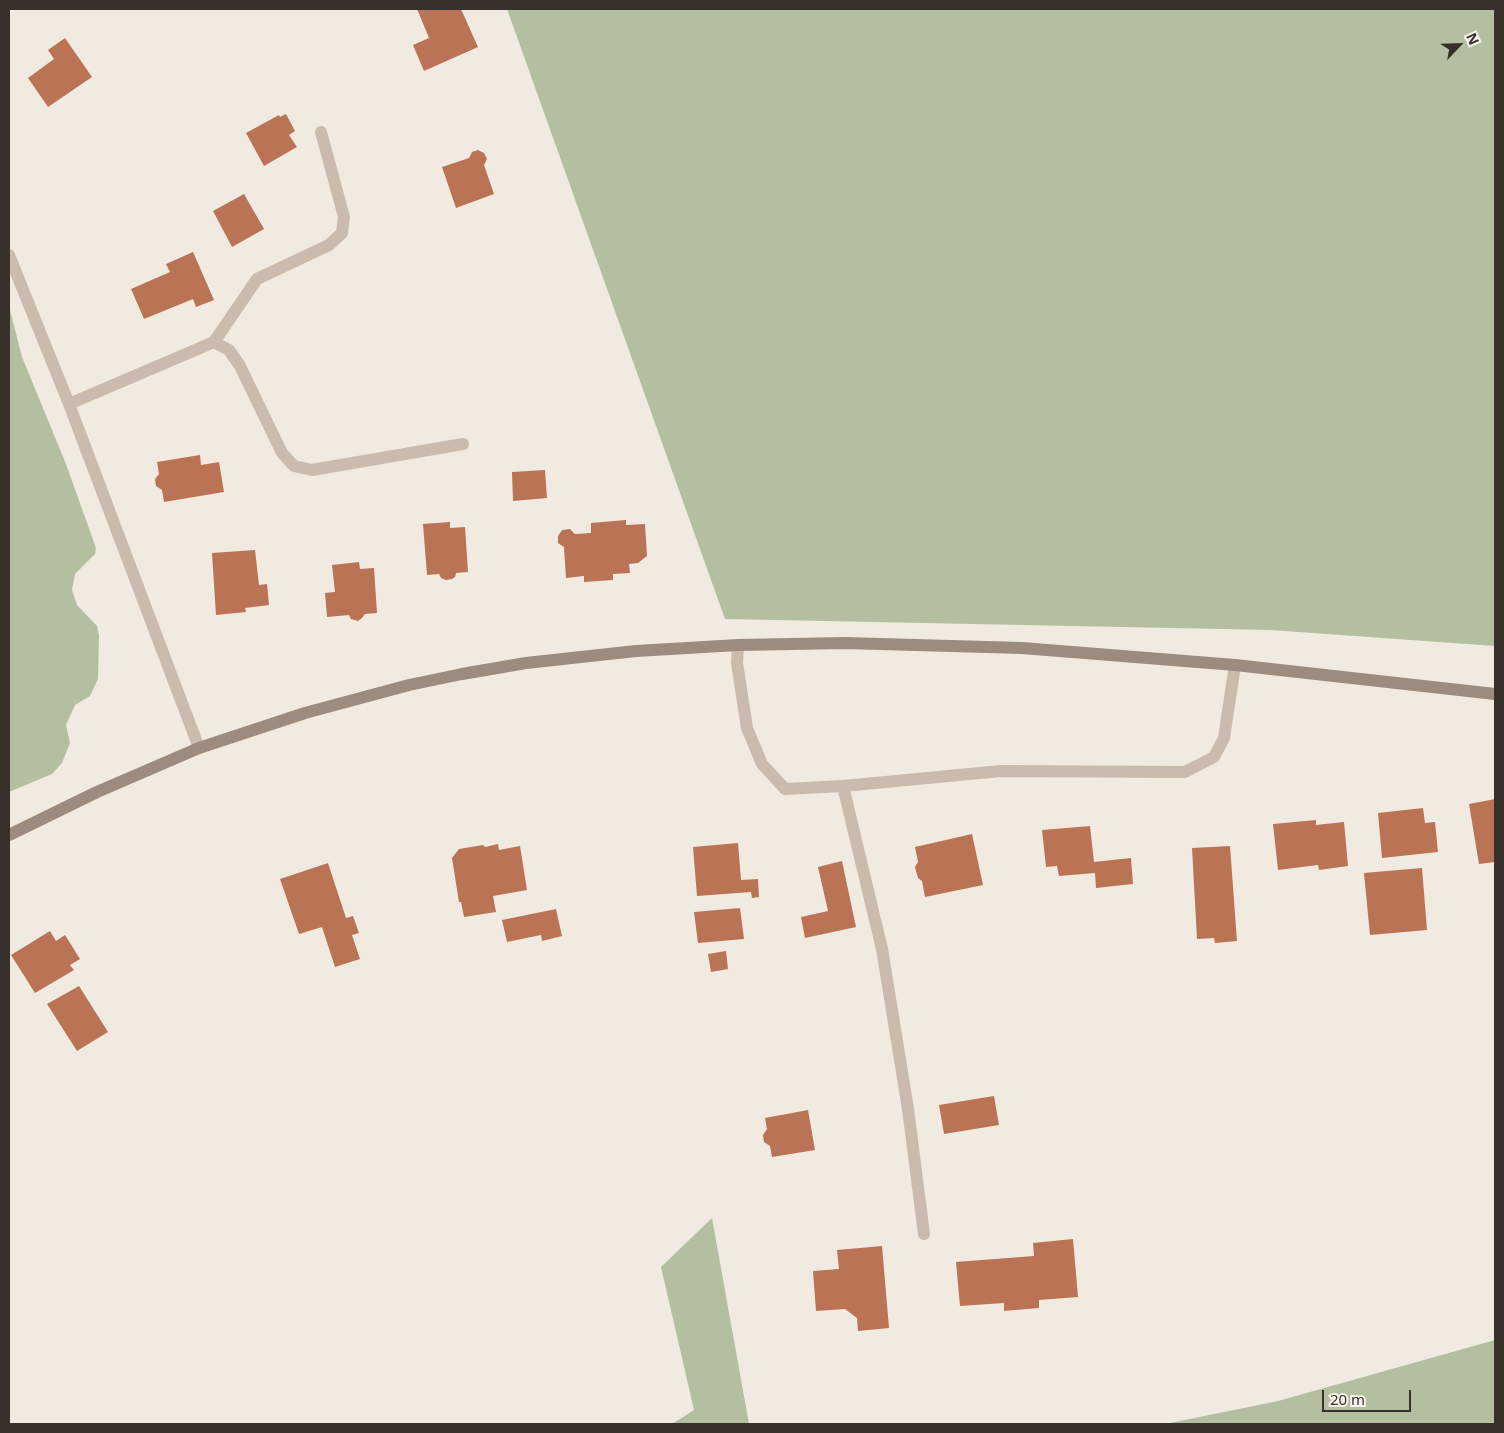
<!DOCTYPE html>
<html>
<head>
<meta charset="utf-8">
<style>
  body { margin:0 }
  #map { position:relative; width:1504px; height:1433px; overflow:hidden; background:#f1eae1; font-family:"Noto Sans",sans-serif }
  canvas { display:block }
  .frame { position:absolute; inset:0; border:10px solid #38302b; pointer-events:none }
  .north { position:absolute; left:1434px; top:20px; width:50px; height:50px; -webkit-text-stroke:4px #f9f4ed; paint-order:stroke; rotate:66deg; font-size:14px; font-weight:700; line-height:20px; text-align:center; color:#38302b }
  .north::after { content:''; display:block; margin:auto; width:18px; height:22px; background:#38302b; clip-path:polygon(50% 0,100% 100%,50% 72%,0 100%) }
  .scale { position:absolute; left:1322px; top:1390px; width:89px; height:22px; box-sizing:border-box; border:2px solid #38302b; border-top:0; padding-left:6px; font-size:15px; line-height:18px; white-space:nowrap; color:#38302b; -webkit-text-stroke:4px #f9f4ed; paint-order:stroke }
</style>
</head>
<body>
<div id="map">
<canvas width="1504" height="1433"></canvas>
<div class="frame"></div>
<div class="north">N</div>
<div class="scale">20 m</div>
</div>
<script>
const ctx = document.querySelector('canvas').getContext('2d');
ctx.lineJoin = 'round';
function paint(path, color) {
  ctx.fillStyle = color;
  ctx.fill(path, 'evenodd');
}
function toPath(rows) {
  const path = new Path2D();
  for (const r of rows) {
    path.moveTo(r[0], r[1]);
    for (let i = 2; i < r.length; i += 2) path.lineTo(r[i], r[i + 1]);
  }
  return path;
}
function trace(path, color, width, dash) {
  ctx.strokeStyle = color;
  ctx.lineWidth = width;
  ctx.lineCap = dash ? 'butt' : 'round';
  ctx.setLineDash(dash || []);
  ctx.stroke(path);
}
const green = toPath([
  [507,9,1495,9,1495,646,1271,630,725,619],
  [9,306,22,357,66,464,96,548,95,554,75,574,72,590,77,605,97,626,99,635,98,679,90,696,75,705,66,725,70,743,62,763,52,774,9,792],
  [712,1218,749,1424,672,1424,694,1410,661,1267],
  [1495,1340,1495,1424,1165,1424,1278,1401]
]);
const building = toPath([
  [417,9,461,9,478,47,424,71,413,45,429,38],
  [65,38,92,77,48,107,28,78,54,59,48,50],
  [286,114,295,131,289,135,297,147,264,166,246,133,279,115,280,117],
  [478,150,484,153,487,159,484,165,494,194,456,208,442,167,469,158,472,152],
  [244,194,264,229,232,247,213,211],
  [193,252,214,300,196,307,193,299,144,319,131,289,170,272,166,264],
  [200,455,201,465,219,462,224,492,164,502,162,490,156,486,155,479,159,474,157,462],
  [545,470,547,498,513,501,512,472],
  [626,520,626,525,645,524,647,556,638,563,629,564,630,573,613,574,613,580,584,582,584,576,566,578,564,547,558,543,558,536,562,530,570,529,575,534,591,533,591,523],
  [450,522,450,528,465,527,468,572,456,573,455,577,452,579,446,580,441,578,439,574,427,575,423,524],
  [255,550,259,585,267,584,269,605,245,608,246,612,216,615,212,553],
  [359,562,360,569,374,568,377,613,365,614,362,618,358,621,351,619,349,615,327,617,325,593,335,592,332,565],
  [1495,799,1495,862,1479,864,1469,804],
  [1423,808,1425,823,1435,822,1438,852,1382,858,1378,813],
  [1316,820,1316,825,1344,822,1348,866,1319,870,1318,865,1278,870,1273,824],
  [1090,826,1094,862,1131,858,1133,884,1096,888,1095,873,1059,876,1057,866,1046,867,1042,830],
  [972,834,983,885,925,897,922,881,918,878,915,867,918,862,915,847],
  [738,843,741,880,758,879,759,897,752,898,751,892,697,896,693,847],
  [498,844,499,850,520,846,527,890,493,896,496,912,464,917,461,902,459,902,452,858,459,849,483,845,485,847],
  [1230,846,1237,941,1215,943,1214,938,1197,939,1192,848],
  [842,861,856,927,805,938,801,917,828,911,818,867],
  [328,863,346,918,353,916,359,933,352,935,360,959,335,967,322,927,299,934,280,879],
  [1422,868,1427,930,1370,935,1364,873],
  [740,908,744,939,698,943,694,912],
  [556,909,562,936,542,941,541,935,507,942,502,920],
  [50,931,56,941,65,935,80,959,70,965,74,970,35,993,11,955],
  [726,951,728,969,711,972,708,954],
  [79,986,108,1032,77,1051,47,1004],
  [994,1096,999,1125,944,1134,939,1105],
  [808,1110,815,1150,772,1157,770,1146,764,1142,763,1135,767,1129,765,1118],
  [1073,1239,1078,1297,1039,1300,1039,1308,1004,1311,1004,1303,960,1306,956,1262,1034,1256,1033,1243],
  [882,1246,889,1328,858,1331,857,1318,845,1309,816,1311,813,1271,839,1269,837,1250]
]);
const lane = toPath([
  [843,786,882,949,908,1109,924,1234]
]);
const street = toPath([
  [9,255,69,404,199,748],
  [214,342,257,279,329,245,342,233,344,217,321,132],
  [69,404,214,342,229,350,240,366,282,453,294,466,312,470,463,444],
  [738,645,737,663,747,728,762,764,785,789,843,786,1001,771,1185,772,1214,757,1224,738,1235,665]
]);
const secondary = toPath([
  [9,835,97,792,199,748,305,713,409,685,462,674,526,663,636,651,738,645,845,643,1022,648,1235,665,1495,694]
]);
paint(green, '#b4bfa2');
paint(building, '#bb7355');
trace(lane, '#c9bbad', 12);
trace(street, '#c9bbad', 12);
trace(secondary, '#9c8b7f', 12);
</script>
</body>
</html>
